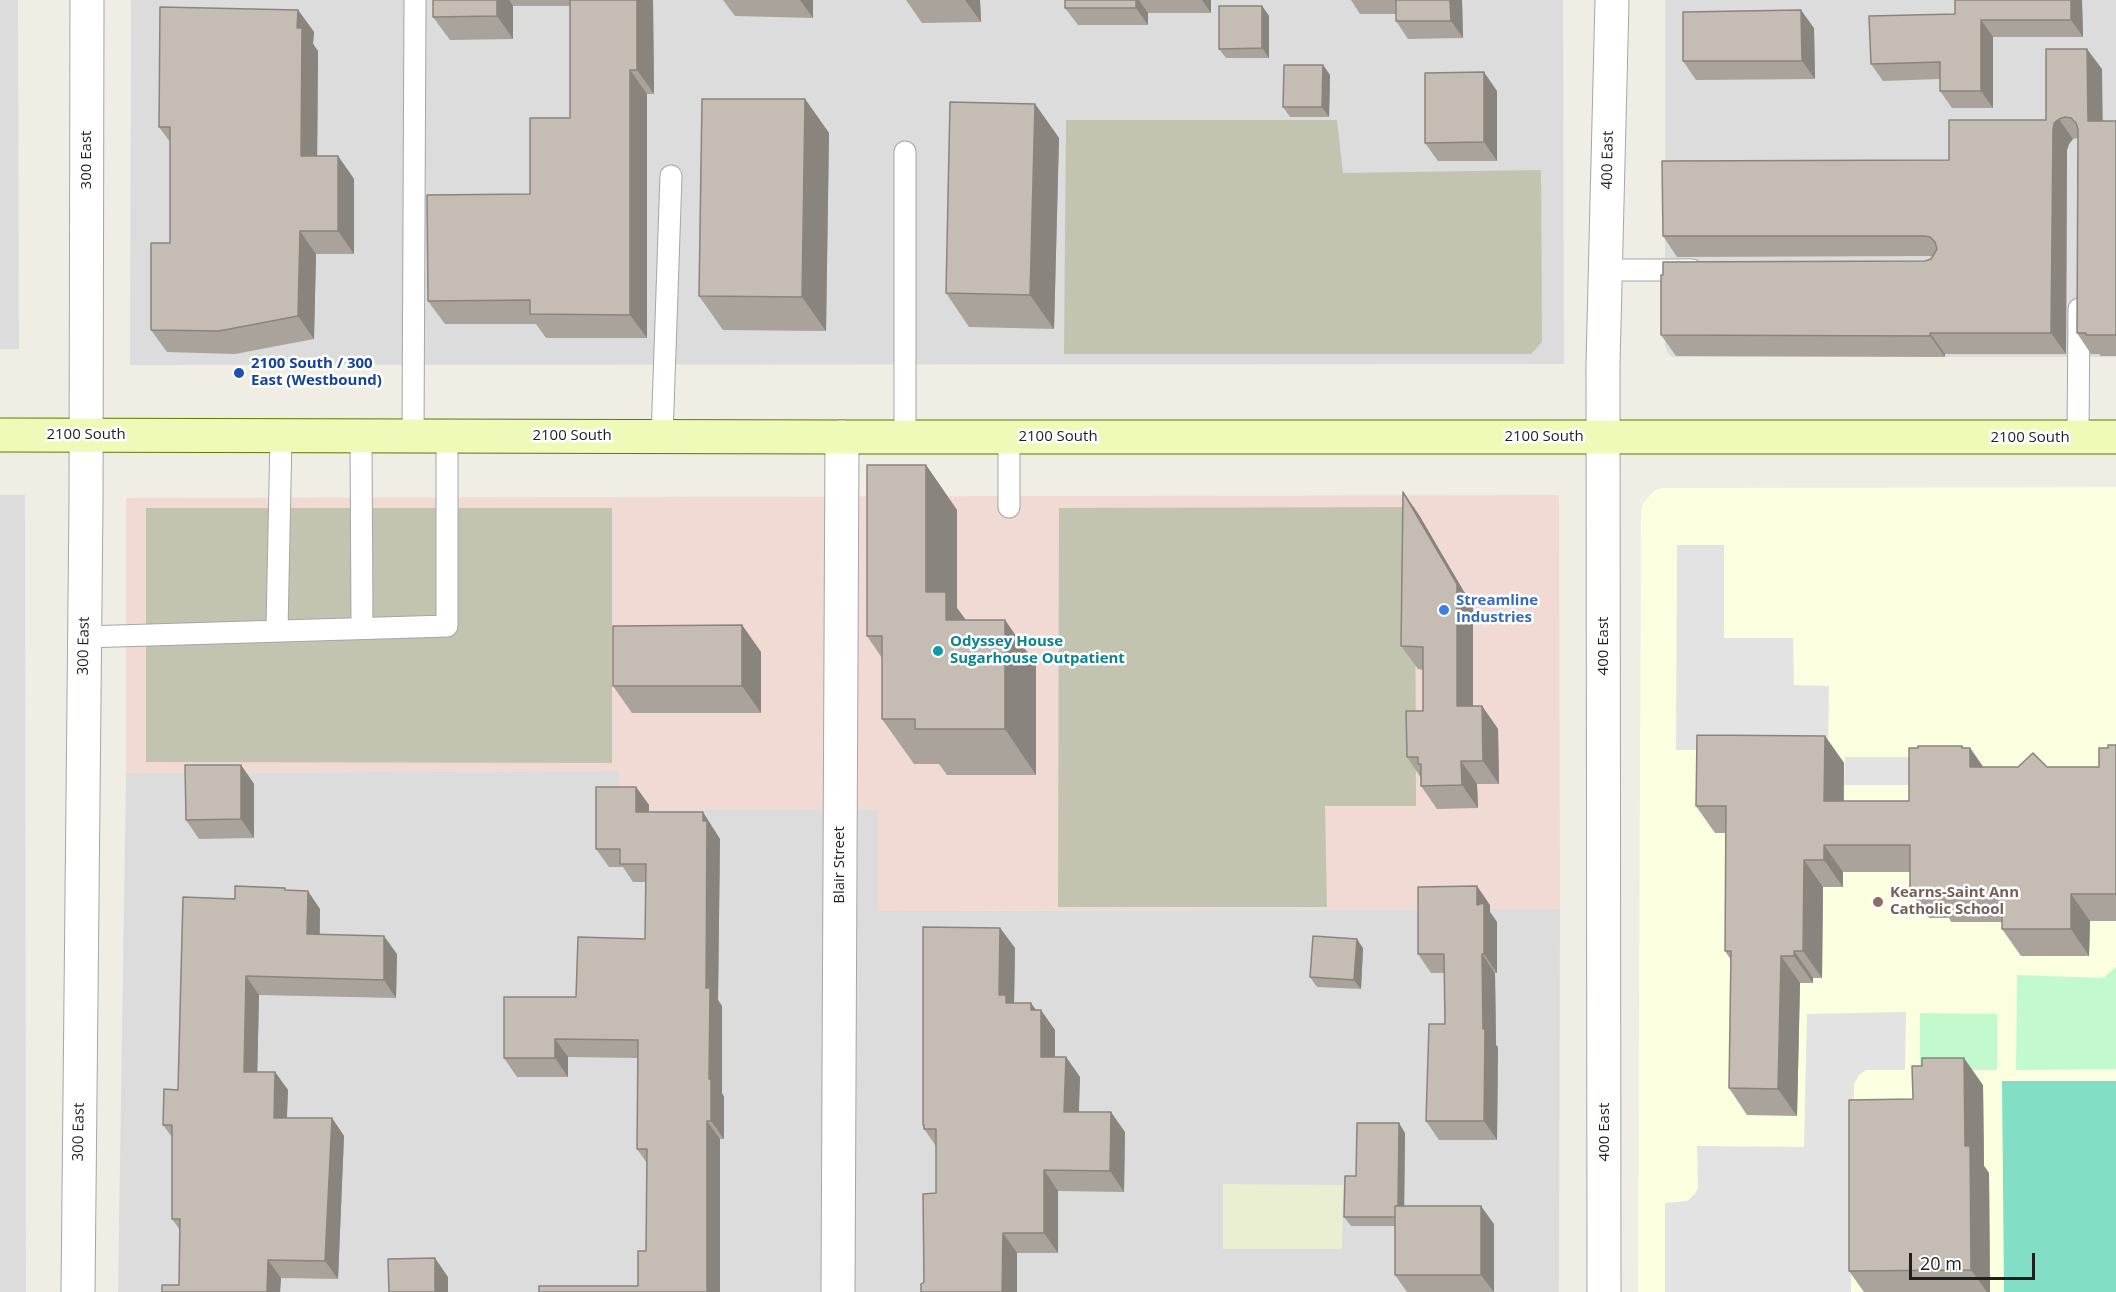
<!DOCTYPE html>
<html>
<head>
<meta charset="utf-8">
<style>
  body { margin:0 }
  #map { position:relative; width:2116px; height:1292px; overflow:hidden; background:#f0ede5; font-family:"Open Sans",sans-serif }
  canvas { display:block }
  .scale { position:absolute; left:1909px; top:1253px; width:126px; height:27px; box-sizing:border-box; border:3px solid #1f1f1f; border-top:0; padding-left:8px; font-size:18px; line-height:21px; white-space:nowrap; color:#1f1f1f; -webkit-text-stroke:4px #fff; paint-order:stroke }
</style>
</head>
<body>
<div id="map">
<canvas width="2116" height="1292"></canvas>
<div class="scale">20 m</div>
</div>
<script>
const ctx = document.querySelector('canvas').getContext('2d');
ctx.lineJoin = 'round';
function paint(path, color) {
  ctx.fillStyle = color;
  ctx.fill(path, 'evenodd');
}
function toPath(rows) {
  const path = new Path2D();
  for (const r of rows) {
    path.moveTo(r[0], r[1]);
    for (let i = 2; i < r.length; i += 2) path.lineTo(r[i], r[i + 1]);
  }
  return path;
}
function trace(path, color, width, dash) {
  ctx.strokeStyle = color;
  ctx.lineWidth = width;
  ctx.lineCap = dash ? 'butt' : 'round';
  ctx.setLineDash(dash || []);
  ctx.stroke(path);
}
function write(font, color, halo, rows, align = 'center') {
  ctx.font = font + ' "Open Sans",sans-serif';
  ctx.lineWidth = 5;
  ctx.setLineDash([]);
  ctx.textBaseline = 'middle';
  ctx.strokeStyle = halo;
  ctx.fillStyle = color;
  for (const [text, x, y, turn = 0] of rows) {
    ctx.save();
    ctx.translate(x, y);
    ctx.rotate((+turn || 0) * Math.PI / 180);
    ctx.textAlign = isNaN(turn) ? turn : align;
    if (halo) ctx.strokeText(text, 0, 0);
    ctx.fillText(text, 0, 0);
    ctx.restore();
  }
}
const residential = toPath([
  [0,0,18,0,19,349,0,349],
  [131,0,1563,0,1564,364,130,365],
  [1665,0,2116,0,2116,357,1672,357,1667,352,1665,345],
  [0,495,25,495,26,1292,0,1292],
  [619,771,619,810,878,810,879,911,1560,909,1559,1292,118,1292,126,773]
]);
const commercial = toPath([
  [1559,495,1560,909,878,911,878,810,619,810,619,771,126,773,126,498]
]);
const education = toPath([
  [2116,487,2116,1292,1638,1292,1641,511,1643,503,1655,490,1663,488]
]);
const construction = toPath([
  [1066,120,1337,120,1343,173,1541,170,1542,342,1531,354,1064,354],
  [1415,507,1416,806,1325,806,1327,907,1058,907,1059,508],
  [146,508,612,508,612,763,146,762]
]);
const farmland = toPath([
  [1223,1184,1343,1185,1342,1249,1223,1249]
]);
const park = toPath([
  [2116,967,2116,1069,2016,1070,2017,975,2103,978],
  [1920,1013,1997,1014,1997,1070,1920,1070]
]);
const pitch = toPath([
  [2002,1081,2116,1081,2116,1292,2004,1292]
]);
const parking = toPath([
  [1677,545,1724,545,1724,638,1793,638,1794,685,1829,686,1828,750,1676,750],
  [1845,757,1927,757,1927,785,1844,785],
  [1906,1012,1905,1070,1866,1070,1859,1075,1854,1084,1851,1292,1665,1292,1665,1203,1687,1201,1695,1194,1698,1188,1697,1146,1804,1147,1807,1014]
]);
const service = toPath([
  [905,152,905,437],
  [1605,270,1692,270],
  [361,436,362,628],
  [413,436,415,0],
  [662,437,671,176],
  [1009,437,1009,507],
  [2078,437,2079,309],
  [277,630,281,435],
  [84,637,447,626,447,436]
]);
const minor = toPath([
  [838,1292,842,437],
  [1604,1292,1603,365,1612,0]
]);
const tertiary = toPath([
  [78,1292,86,502,87,0]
]);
const secondary = toPath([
  [0,435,842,437,2116,437]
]);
const wall = toPath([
  [433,0,653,0,654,94,647,94,647,338,546,338,536,324,445,324,428,301,530,194,570,118,570,6,513,6,513,39,450,40,433,17],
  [723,0,813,0,813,18,735,16],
  [906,0,980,0,981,22,922,23],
  [1065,0,1211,0,1211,13,1148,13,1148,25,1078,25,1065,8],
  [1351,0,1462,0,1463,38,1408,39,1396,21,1396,14,1360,14],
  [2082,0,2083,37,1993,37,1993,108,1952,108,1940,91,1940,79,1883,81,1871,64,1955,14],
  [1262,6,1269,16,1269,58,1226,58,1219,49],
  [298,10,314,32,313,44,318,51,317,156,338,156,354,179,354,254,316,254,314,339,235,354,167,352,151,330,170,243,170,142,159,127],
  [1814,28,1815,79,1696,80,1683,61],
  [1323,65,1330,75,1329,117,1290,117,1283,107],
  [2102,69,2102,121,2116,121,2116,356,2101,356,2099,354,2091,354,2077,333,2078,138,2073,139,2069,144,2067,150,2066,354,1945,354,1945,357,1676,356,1661,335,1925,261,1931,259,1933,256,1677,257,1663,236,1949,160,2046,120],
  [1497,91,1497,161,1438,161,1425,143],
  [805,99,829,133,826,331,723,330,699,296],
  [1035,104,1059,138,1054,329,969,327,946,293],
  [926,465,957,510,957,608,966,620,1005,620,1036,665,1036,775,947,775,939,764,914,764,882,719,882,658,867,636],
  [1403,492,1419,515,1473,607,1473,706,1482,706,1498,729,1499,784,1477,784,1478,808,1437,809,1421,786,1421,778,1407,757,1423,711,1423,670,1418,669,1401,646],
  [742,625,761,652,761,713,632,713,613,686],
  [1825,736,1844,763,1844,801,1909,801,1964,748,1970,748,1983,767,2099,767,2108,748,2116,745,2116,921,2090,921,2089,956,2021,956,2002,929,2002,922,1951,922,1949,918,1929,918,1910,891,1910,872,1843,872,1843,887,1823,887,1822,978,1813,978,1813,983,1800,983,1797,1116,1747,1115,1729,1088,1731,960,1725,951,1726,833,1715,833,1696,806],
  [241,765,254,784,254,838,199,839,186,820],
  [636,787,649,805,649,812,715,831,715,832,720,839,718,1000,722,1006,722,1093,724,1097,724,1139,720,1139,638,1286,646,1251,647,1163,637,1149,638,1058,568,1057,568,1077,517,1077,504,1058,645,939,646,882,633,882,623,867,609,867,596,849],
  [287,890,320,909,320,934,397,954,396,998,259,995,257,1072,275,1072,288,1090,287,1118,332,1118,344,1136,338,1279,281,1278,280,1292,162,1292,179,1285,180,1230,172,1219,172,1137,163,1125,178,1090,235,899],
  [1490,905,1490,912,1497,922,1497,973,1495,973,1496,1045,1498,1047,1497,1140,1439,1140,1426,1121,1445,1024,1444,973,1431,973,1418,954],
  [1000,928,1015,948,1014,1003,1031,1003,1035,1010,1055,1030,1055,1057,1066,1057,1080,1077,1079,1112,1125,1132,1124,1192,1058,1191,1058,1253,1017,1253,1017,1292,921,1292,924,1282,936,1193,936,1146,924,1129,923,1125],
  [1363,948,1361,989,1317,987,1310,977],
  [1983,1085,1984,1166,1989,1173,1990,1292,1864,1292,1849,1271,1913,1099],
  [1405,1133,1404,1206,1494,1224,1494,1292,1407,1292,1395,1275,1395,1226,1351,1226,1344,1217,1356,1176]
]);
const shadedWall = toPath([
  [497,0,509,0,513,6,513,39,497,16],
  [637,0,653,0,654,94,637,70],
  [800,0,813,0,813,18],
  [965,0,980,0,981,22],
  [1136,0,1139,0,1148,13,1148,25,1136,8],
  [1202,0,1211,0,1211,13],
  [1450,0,1462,0,1463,38,1451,21],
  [2071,0,2082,0,2083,37,2071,20],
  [1262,6,1269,16,1269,58,1262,48],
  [298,10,314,32,313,44,318,51,317,179,301,156,297,28],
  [1801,10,1814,28,1815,79,1802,61],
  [1981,20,1993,37,1993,108,1981,91],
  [2087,49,2102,69,2103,141,2088,121],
  [1323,65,1330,75,1329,117,1322,107],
  [630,70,647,94,647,338,630,315],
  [1484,72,1497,91,1497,161,1484,142],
  [805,99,829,133,826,331,802,297],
  [1035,104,1059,138,1054,329,1030,295],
  [2059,119,2073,139,2069,144,2067,150,2066,354,2051,333,2053,129,2054,123],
  [338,156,354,179,354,254,338,231],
  [300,231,316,254,314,339,298,316],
  [1930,333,1945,354,1945,357,1930,336],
  [926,465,957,510,957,608,978,637,978,665,926,592],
  [1403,492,1419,515,1473,607,1473,729,1457,706],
  [1005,620,1036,665,1036,775,1005,729],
  [742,625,761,652,761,713,742,686],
  [1482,706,1498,729,1499,784,1483,761],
  [1825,736,1844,763,1843,828,1824,801],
  [1962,746,1970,757,1970,748,1989,775,1970,767,1962,748],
  [1461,761,1477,784,1478,808,1462,785],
  [241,765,254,784,254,838,241,819],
  [636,787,649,805,649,831,636,812],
  [703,812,720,839,718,1000,722,1006,722,1093,724,1097,724,1139,711,1121,706,988],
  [1824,845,1843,872,1843,887,1824,860],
  [1804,860,1823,887,1822,978,1803,951],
  [1477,886,1490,905,1490,912,1497,922,1497,973,1484,954,1477,905],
  [308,891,320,909,319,952,307,934],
  [2071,894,2090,921,2089,956,2071,929],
  [1000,928,1015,948,1014,1005,1020,1024,999,995],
  [384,936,397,954,396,998,384,980],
  [1357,939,1363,948,1361,989,1354,980],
  [1794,951,1813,978,1813,983,1794,956],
  [1482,954,1495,973,1496,1045,1498,1047,1497,1140,1484,1121],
  [1781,956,1800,983,1797,1116,1778,1089],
  [246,976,259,995,257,1090,244,1072],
  [1031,1003,1041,1017,1041,1010,1055,1030,1055,1077,1041,1057,1031,1010],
  [555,1039,568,1057,568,1077,555,1058],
  [1066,1057,1080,1077,1078,1132,1064,1112],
  [1964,1058,1983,1085,1984,1166,1989,1173,1990,1292,1987,1292,1971,1270,1965,1146],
  [275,1072,288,1090,286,1136,274,1118],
  [1111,1112,1125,1132,1124,1192,1110,1171],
  [332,1118,344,1136,338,1279,325,1261],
  [707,1121,720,1139,720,1292,707,1292],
  [1399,1123,1405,1133,1404,1226,1397,1217],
  [1044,1170,1058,1191,1058,1253,1044,1233],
  [1481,1206,1494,1224,1494,1292,1481,1275],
  [1003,1233,1017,1253,1017,1292,1002,1292],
  [435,1258,448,1277,448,1292,435,1292],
  [268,1260,281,1278,280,1292,267,1292]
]);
const building = toPath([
  [433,0,497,0,497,16,433,17,433,0],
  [570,0,637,0,637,70,630,70,630,315,530,314,530,300,428,301,427,195,530,194,530,118,570,118,570,0],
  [1065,0,1136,0,1136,8,1065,8,1065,0],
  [1396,0,1450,0,1451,21,1396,21,1396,0],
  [1955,0,2071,0,2071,20,1981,20,1981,91,1940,91,1940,62,1871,64,1869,16,1955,14,1955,0],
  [1219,6,1262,6,1262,48,1219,49,1219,6],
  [160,7,298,10,297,28,302,28,301,156,338,156,338,231,300,231,298,316,219,331,151,330,151,243,170,243,170,127,159,127,160,7],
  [1801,10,1802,61,1683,61,1683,12,1801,10],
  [2046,49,2087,49,2088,121,2116,121,2116,335,2086,335,2086,333,2077,333,2078,129,2076,123,2071,118,2065,117,2059,119,2054,123,2053,129,2051,333,1930,333,1930,336,1661,335,1661,275,1663,275,1663,262,1925,261,1931,259,1937,249,1935,242,1930,237,1925,236,1663,236,1662,161,1949,160,1949,120,2046,120,2046,49],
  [1284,65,1323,65,1322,107,1283,107,1284,65],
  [1484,72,1484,142,1425,143,1425,73,1484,72],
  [702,99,805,99,802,297,699,296,702,99],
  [950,102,1035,104,1030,295,946,293,950,102],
  [867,465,926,465,926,592,946,592,946,620,1005,620,1005,729,915,729,915,719,882,719,882,636,867,636,867,465],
  [1403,492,1457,584,1457,706,1482,706,1483,761,1461,761,1462,785,1421,786,1421,764,1418,764,1418,757,1407,757,1406,711,1423,711,1423,647,1401,646,1403,492],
  [742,625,742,686,613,686,613,626,742,625],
  [1697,735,1825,736,1824,801,1909,801,1909,748,1918,748,1918,746,1962,746,1962,748,1970,748,1970,767,2018,767,2033,753,2047,767,2099,767,2099,748,2108,748,2108,745,2116,745,2116,894,2071,894,2071,929,2002,929,2002,895,1932,895,1932,891,1910,891,1910,845,1824,845,1824,860,1804,860,1803,951,1794,951,1794,956,1781,956,1778,1089,1729,1088,1731,951,1725,951,1726,806,1696,806,1697,735],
  [185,765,241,765,241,819,186,820,185,765],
  [596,787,636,787,636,812,703,812,703,821,707,821,706,988,710,988,709,1079,711,1079,711,1121,707,1121,707,1292,539,1292,539,1286,638,1286,638,1251,646,1251,647,1149,637,1149,638,1040,555,1039,555,1058,504,1058,504,997,576,997,578,937,645,939,646,864,620,864,620,849,596,849,596,787],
  [235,886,285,888,285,890,308,891,307,934,384,936,384,980,246,976,244,1072,275,1072,274,1118,332,1118,325,1261,268,1260,267,1292,162,1292,162,1285,179,1285,180,1219,172,1219,172,1125,163,1125,164,1089,178,1090,183,897,235,899,235,886],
  [1477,886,1477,905,1484,903,1484,954,1482,954,1483,1029,1485,1029,1484,1121,1426,1121,1429,1024,1445,1024,1444,954,1418,954,1418,887,1477,886],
  [923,927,1000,928,999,995,1006,995,1006,1003,1031,1003,1031,1010,1041,1010,1041,1057,1066,1057,1064,1112,1111,1112,1110,1171,1044,1170,1044,1233,1003,1233,1002,1292,921,1292,921,1284,924,1282,923,1194,936,1193,936,1129,924,1129,924,1125,923,1125,923,927],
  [1313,936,1357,939,1354,980,1310,977,1313,936],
  [1922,1058,1964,1058,1965,1146,1970,1146,1971,1270,1849,1271,1849,1100,1913,1099,1912,1066,1922,1066,1922,1058],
  [1357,1123,1399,1123,1398,1206,1395,1206,1395,1217,1344,1217,1345,1176,1356,1176,1357,1123],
  [1395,1206,1481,1206,1481,1275,1395,1275,1395,1206],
  [435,1258,435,1292,389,1292,388,1259,435,1258]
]);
const markers = [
  [239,373,6,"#1a4fb4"],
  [1444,610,6,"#3f7fe0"],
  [938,651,6,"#0f9aa8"],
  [1878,902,6,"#8d6e63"]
];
const streetNames = [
  ["300 East",87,160,-90],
  ["400 East",1608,160,-89],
  ["2100 South",86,435],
  ["2100 South",572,436],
  ["2100 South",1058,437],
  ["2100 South",1544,437],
  ["2100 South",2030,438],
  ["300 East",84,646,-89],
  ["400 East",1604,646,-90],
  ["Blair Street",840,865,-90],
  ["300 East",79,1132,-89],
  ["400 East",1605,1132,-90]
];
const transitNames = [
  ["2100 South / 300",251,364],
  ["East (Westbound)",251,381]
];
const shopNames = [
  ["Streamline",1456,601],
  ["Industries",1456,618]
];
const cultureNames = [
  ["Odyssey House",950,642],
  ["Sugarhouse Outpatient",950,659]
];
const educationNames = [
  ["Kearns-Saint Ann",1890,893],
  ["Catholic School",1890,910]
];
paint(residential, '#dddcdc');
paint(commercial, '#f1d9d4');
paint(education, '#fbffdf');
paint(construction, '#c2c4b0');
paint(farmland, '#e9efd0');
paint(park, '#c2facd');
paint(pitch, '#82dfc6');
paint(parking, '#e3e3e3');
trace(service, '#a6a6a6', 23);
trace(minor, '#a6a6a6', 35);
trace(tertiary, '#a6a6a6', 35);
trace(secondary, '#5e7804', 35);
trace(service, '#fff', 21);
trace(minor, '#fff', 33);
trace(tertiary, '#fff', 33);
trace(secondary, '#effab9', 33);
paint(wall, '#a9a39b');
paint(shadedWall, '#8a847e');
paint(building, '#c5bdb4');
trace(building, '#8a847e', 1.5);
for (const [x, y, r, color] of markers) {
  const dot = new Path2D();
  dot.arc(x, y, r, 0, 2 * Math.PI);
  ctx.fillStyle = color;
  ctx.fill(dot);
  trace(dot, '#fff', 2);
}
write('15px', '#1f1f1f', '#fff', streetNames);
write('bold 15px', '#164399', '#fff', transitNames, 'left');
write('bold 15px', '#366cbe', '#fff', shopNames, 'left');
write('bold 15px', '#0d838f', '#fff', cultureNames, 'left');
write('bold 15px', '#785e54', '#fff', educationNames, 'left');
</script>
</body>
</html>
